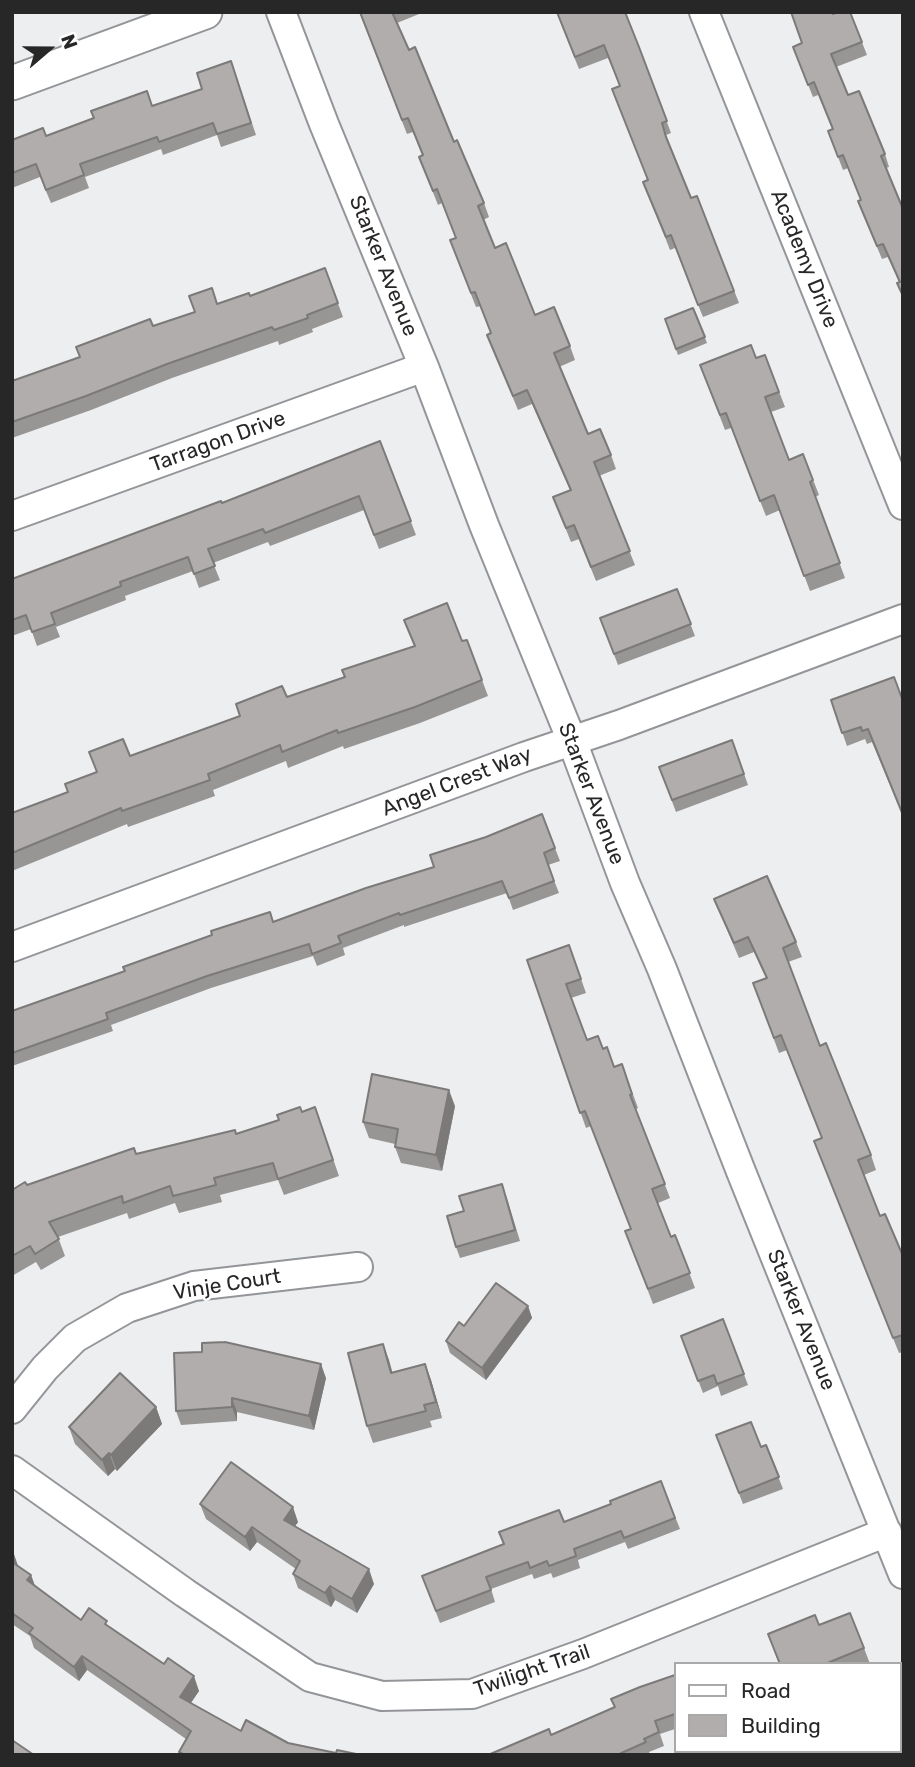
<!DOCTYPE html>
<html>
<head>
<meta charset="utf-8">
<style>
  body { margin:0 }
  #map { position:relative; width:915px; height:1767px; overflow:hidden; background:#eceef0; font-family:Rubik,sans-serif }
  canvas { display:block }
  .frame { position:absolute; inset:0; border:14px solid #272728; pointer-events:none }
  .legend { position:absolute; left:674px; top:1662px; width:228px; height:91px; box-sizing:border-box; background:#fff; border:2px solid #a9a9a9; margin:0; padding:9px 12px; list-style:none; font-size:21px; color:#272728 }
  .legend li { display:flex; align-items:center; gap:14px; height:35px }
  .legend b { width:35px; border:2px solid #a9a9a9 }
  .north { position:absolute; left:14px; top:14px; width:70px; height:70px; -webkit-text-stroke:5px #fff; paint-order:stroke; rotate:70deg; font-size:19px; font-weight:700; line-height:28px; text-align:center; color:#272728 }
  .north::after { content:''; display:block; margin:auto; width:24px; height:32px; background:#272728; clip-path:polygon(50% 0,100% 100%,50% 72%,0 100%) }
</style>
</head>
<body>
<div id="map">
<canvas width="915" height="1767"></canvas>
<div class="frame"></div>
<ul class="legend">
<li><b style="height:9px;background:#fff"></b>Road</li>
<li><b style="height:19px;background:#b1adad"></b>Building</li>
</ul>
<div class="north">N</div>
</div>
<script>
const ctx = document.querySelector('canvas').getContext('2d');
ctx.lineJoin = 'round';
function toPath(rows) {
  const path = new Path2D();
  for (const r of rows) {
    path.moveTo(r[0], r[1]);
    for (let i = 2; i < r.length; i += 2) path.lineTo(r[i], r[i + 1]);
  }
  return path;
}
function trace(path, color, width, dash) {
  ctx.strokeStyle = color;
  ctx.lineWidth = width;
  ctx.lineCap = dash ? 'butt' : 'round';
  ctx.setLineDash(dash || []);
  ctx.stroke(path);
}
function paint(path, color) {
  ctx.fillStyle = color;
  ctx.fill(path, 'evenodd');
}
function write(font, color, halo, rows, align = 'center') {
  ctx.font = font + ' Rubik,sans-serif';
  ctx.lineWidth = 5;
  ctx.setLineDash([]);
  ctx.textBaseline = 'middle';
  ctx.strokeStyle = halo;
  ctx.fillStyle = color;
  for (const [text, x, y, turn = 0] of rows) {
    ctx.save();
    ctx.translate(x, y);
    ctx.rotate((+turn || 0) * Math.PI / 180);
    ctx.textAlign = isNaN(turn) ? turn : align;
    if (halo) ctx.strokeText(text, 0, 0);
    ctx.fillText(text, 0, 0);
    ctx.restore();
  }
}
const minor = toPath([
  [281,12,324,124,424,367,484,525,572,741,625,883,662,969,740,1169,903,1574],
  [704,12,903,505],
  [12,516,424,367],
  [12,947,524,757,619,725,903,619],
  [12,1409,45,1368,75,1338,127,1308,194,1286,358,1267],
  [12,1470,185,1593,310,1677,382,1696,472,1694,583,1654,887,1532]
]);
const tertiary = toPath([
  [12,83,205,12]
]);
const wall = toPath([
  [359,12,424,12,397,23,409,50,484,203,489,217,483,220,495,248,535,315,570,346,575,360,559,367,588,434,611,455,616,469,599,476,635,565,596,581,579,539,571,542,553,497,570,490,532,404,518,410,487,335,491,333,481,306,476,307,455,254,456,238,442,203,438,205,419,157,423,155,413,132,407,134],
  [556,12,639,47,671,133,666,135,691,198,697,196,739,303,703,317,675,248,670,250,648,194,647,180,620,86,608,58,579,69],
  [850,12,867,55,836,67,848,95,885,154,889,167,886,168,903,209,903,298,897,283,899,282,888,257,882,259,863,214,858,201,861,200,848,168,843,170,828,131,832,129,818,95,813,97,793,47,802,43,833,14],
  [231,61,256,135,221,147,217,135,163,155,161,149,85,177,89,188,51,203,40,177,12,188,12,140,46,136,152,106,202,89],
  [325,268,343,317,312,329,313,332,279,345,278,341,172,378,91,410,12,438,12,381,80,357,153,326,217,304,250,296],
  [693,308,707,343,678,355,665,319],
  [765,355,785,407,771,412,789,460,803,454,819,495,815,497,845,578,810,591,780,510,766,516,731,428,725,430,700,365,756,358],
  [380,441,416,535,379,549,364,510,270,546,268,542,213,563,220,580,199,588,193,571,125,596,126,600,56,627,60,637,37,646,31,629,12,636,12,579,222,503],
  [677,589,695,636,618,665,600,618],
  [467,640,488,696,420,723,344,749,343,746,288,768,286,761,213,790,215,796,128,827,127,824,12,871,12,813,68,792,97,772,130,756,240,716,287,697],
  [894,677,903,816,872,742,867,744,865,739,847,746,831,700],
  [732,740,748,785,676,812,659,767],
  [542,814,560,861,548,865,559,893,513,910,507,893,404,927,404,925,343,948,345,955,317,966,313,956,211,988,111,1025,113,1031,12,1066,12,1011,434,867,486,837],
  [714,899,796,942,802,957,788,962,820,1046,871,1155,876,1170,864,1175,880,1216,903,1256,903,1352,899,1353,820,1156,822,1138,787,1050,779,1053,753,983,766,978,754,952,739,958],
  [569,945,586,993,571,998,587,1040,603,1049,614,1067,622,1064,638,1108,636,1109,670,1198,658,1203,671,1237,675,1235,695,1288,653,1304,625,1231,631,1229,591,1126,586,1128,527,960],
  [455,1106,442,1171,401,1163,395,1147,395,1144,369,1138,363,1122],
  [315,1107,339,1176,284,1195,278,1180,220,1195,222,1202,179,1213,175,1203,129,1219,127,1213,58,1237,65,1256,41,1270,36,1262,12,1276,12,1190,136,1154,237,1134],
  [506,1195,520,1241,460,1258,456,1247,464,1211],
  [528,1306,532,1318,486,1380,450,1353,446,1341],
  [723,1319,748,1385,721,1396,718,1386,703,1393,681,1336],
  [383,1344,392,1372,425,1364,431,1380,442,1418,430,1421,432,1427,373,1443,367,1426],
  [326,1378,314,1430,237,1412,237,1421,181,1425,176,1411],
  [156,1407,162,1424,117,1471,115,1469,108,1476,75,1444,69,1427],
  [716,1435,761,1447,766,1445,783,1489,743,1504],
  [661,1481,680,1529,628,1549,625,1542,578,1560,580,1568,553,1578,551,1573,534,1579,532,1574,491,1589,495,1602,440,1623,422,1576,611,1504],
  [200,1504,298,1522,295,1526,374,1584,357,1613,335,1600,331,1607,298,1588,293,1574,296,1569,257,1542,250,1551,206,1519],
  [12,1551,18,1566,31,1575,35,1586,81,1620,109,1626,199,1691,191,1703,241,1731,288,1743,336,1753,361,1755,180,1755,179,1752,186,1739,87,1670,79,1681,34,1648,30,1636,12,1624],
  [819,1625,864,1648,870,1664,779,1664,768,1634],
  [675,1675,675,1729,660,1734,664,1746,649,1752,650,1755,488,1755,551,1735,614,1707]
]);
const shadedWall = toPath([
  [449,1090,455,1106,442,1171,436,1155],
  [528,1306,532,1318,486,1380,482,1368],
  [383,1344,389,1360,397,1389,391,1373],
  [321,1364,326,1378,314,1430,309,1416],
  [425,1364,431,1380,442,1418,436,1402],
  [232,1398,237,1412,237,1421,232,1407],
  [156,1407,162,1424,117,1471,111,1455],
  [109,1453,115,1469,108,1476,102,1460],
  [293,1507,298,1522,289,1535,284,1520],
  [252,1527,257,1542,250,1551,245,1537],
  [13,1551,18,1566,12,1571,12,1552],
  [369,1569,374,1584,357,1613,352,1599],
  [31,1575,36,1589,27,1580],
  [330,1586,335,1600,331,1607,325,1593],
  [82,1656,87,1670,79,1681,74,1667],
  [194,1676,199,1691,185,1711,180,1697]
]);
const building = toPath([
  [360,12,392,12,409,50,415,47,454,142,457,140,484,203,478,206,495,248,506,243,535,315,554,307,570,346,554,353,588,434,600,429,611,455,594,462,630,551,591,567,574,525,566,528,553,497,571,490,527,390,513,396,487,335,491,333,475,292,471,293,450,240,456,238,437,189,433,191,419,157,423,155,408,118,402,120,360,12],
  [557,12,625,12,639,47,667,121,662,123,666,137,691,198,697,196,734,291,698,305,671,235,666,237,643,182,648,180,612,89,620,86,604,45,575,57,557,12],
  [791,12,833,12,833,14,838,12,850,12,862,42,831,54,848,95,859,91,885,154,881,156,903,209,903,296,897,283,900,282,883,244,877,246,858,201,861,200,843,155,838,157,828,131,833,129,814,82,808,85,793,47,802,43,791,12],
  [231,61,251,123,217,134,213,123,159,142,157,137,80,164,84,175,46,190,36,164,12,173,12,140,43,128,46,136,94,118,91,111,147,91,152,106,202,89,197,73,231,61],
  [325,268,338,303,307,315,308,318,274,330,272,327,167,364,86,396,12,422,12,381,80,357,76,347,150,319,153,326,195,312,189,296,212,288,217,304,249,293,250,296,325,268],
  [693,308,705,337,676,349,665,319,693,308],
  [751,345,756,358,765,355,779,392,765,397,789,460,803,454,813,480,810,482,840,563,804,576,774,495,760,501,726,413,720,415,700,365,751,345],
  [380,441,411,521,374,535,359,496,265,533,263,529,208,549,215,566,194,574,188,557,120,582,121,586,51,613,55,624,32,632,26,615,12,620,12,579,221,501,222,503,380,441],
  [677,589,691,624,614,654,600,618,677,589],
  [447,603,462,641,467,640,482,680,415,707,338,733,337,730,282,752,280,745,208,774,210,780,122,811,121,808,12,853,12,813,68,792,65,784,97,772,89,752,123,739,130,756,240,716,236,704,282,686,287,697,345,677,342,670,415,646,404,620,447,603],
  [894,677,903,701,903,815,868,729,862,731,861,727,842,733,831,700,894,677],
  [732,740,744,774,672,800,659,767,732,740],
  [542,814,555,848,544,853,554,881,509,898,502,881,400,915,399,913,338,936,341,943,312,954,309,944,207,976,106,1013,108,1019,12,1053,12,1011,125,971,123,967,212,935,211,931,270,912,273,922,366,888,434,867,430,855,486,837,542,814],
  [767,876,796,942,783,948,820,1046,826,1043,871,1155,858,1160,880,1216,885,1214,903,1256,903,1335,893,1338,814,1141,822,1138,781,1035,774,1038,753,983,767,978,748,937,734,943,714,899,767,876],
  [569,945,581,979,566,984,587,1040,598,1036,603,1049,607,1047,614,1067,622,1064,632,1094,630,1095,665,1184,652,1189,671,1237,675,1235,690,1273,648,1289,625,1231,631,1229,585,1111,580,1113,527,960,569,945],
  [372,1074,449,1090,436,1155,395,1147,398,1129,363,1122,372,1074],
  [300,1107,302,1112,315,1107,333,1160,278,1179,273,1163,214,1178,216,1185,173,1196,170,1186,123,1203,122,1196,49,1222,59,1239,35,1254,30,1246,12,1256,12,1190,25,1182,27,1185,134,1148,136,1154,235,1130,236,1134,279,1120,277,1115,300,1107],
  [502,1184,515,1230,456,1247,447,1216,464,1211,459,1196,502,1184],
  [496,1283,528,1306,482,1368,446,1341,459,1322,464,1326,496,1283],
  [723,1319,744,1374,717,1384,714,1375,698,1381,681,1336,723,1319],
  [225,1342,321,1364,309,1416,232,1398,232,1407,176,1411,174,1353,202,1352,202,1343,225,1342],
  [383,1344,391,1373,425,1364,436,1402,424,1405,426,1411,367,1426,348,1353,383,1344],
  [120,1373,156,1407,111,1455,109,1453,102,1460,69,1427,120,1373],
  [751,1422,761,1447,766,1445,779,1477,739,1493,716,1435,751,1422],
  [231,1462,293,1507,284,1520,369,1569,352,1599,330,1586,325,1593,293,1574,300,1561,252,1527,245,1537,200,1504,231,1462],
  [661,1481,675,1518,624,1538,621,1531,574,1549,576,1556,549,1566,547,1561,530,1568,528,1562,486,1577,491,1590,436,1611,422,1576,504,1544,499,1532,559,1510,564,1522,611,1504,610,1501,661,1481],
  [12,1562,31,1575,27,1580,81,1620,89,1608,107,1621,105,1624,164,1664,168,1658,194,1676,180,1697,241,1731,246,1720,288,1743,336,1753,337,1750,361,1755,185,1755,179,1752,191,1731,82,1656,74,1667,29,1633,33,1628,12,1613,12,1562],
  [850,1613,864,1648,825,1664,780,1664,768,1634,815,1615,819,1625,850,1613],
  [675,1675,675,1714,655,1721,659,1732,644,1739,646,1742,617,1755,488,1755,549,1729,551,1735,615,1707,611,1699,640,1687,675,1675],
  [12,1740,34,1755,12,1755,12,1740]
]);
const streetNames = [
  ["Academy Drive",804,259,68],
  ["Starker Avenue",383,266,68],
  ["Tarragon Drive",218,442,-20],
  ["Angel Crest Way",457,782,-21],
  ["Starker Avenue",591,794,69],
  ["Vinje Court",227,1285,-9],
  ["Starker Avenue",801,1320,68],
  ["Twilight Trail",532,1671,-19]
];
trace(minor, '#949598', 32);
trace(tertiary, '#949598', 37);
trace(minor, '#fff', 28);
trace(tertiary, '#fff', 33);
paint(wall, '#989595');
paint(shadedWall, '#7c7979');
paint(building, '#b1adad');
trace(building, '#7c7979', 2);
write('21px', '#272728', '#fff', streetNames);
</script>
</body>
</html>
